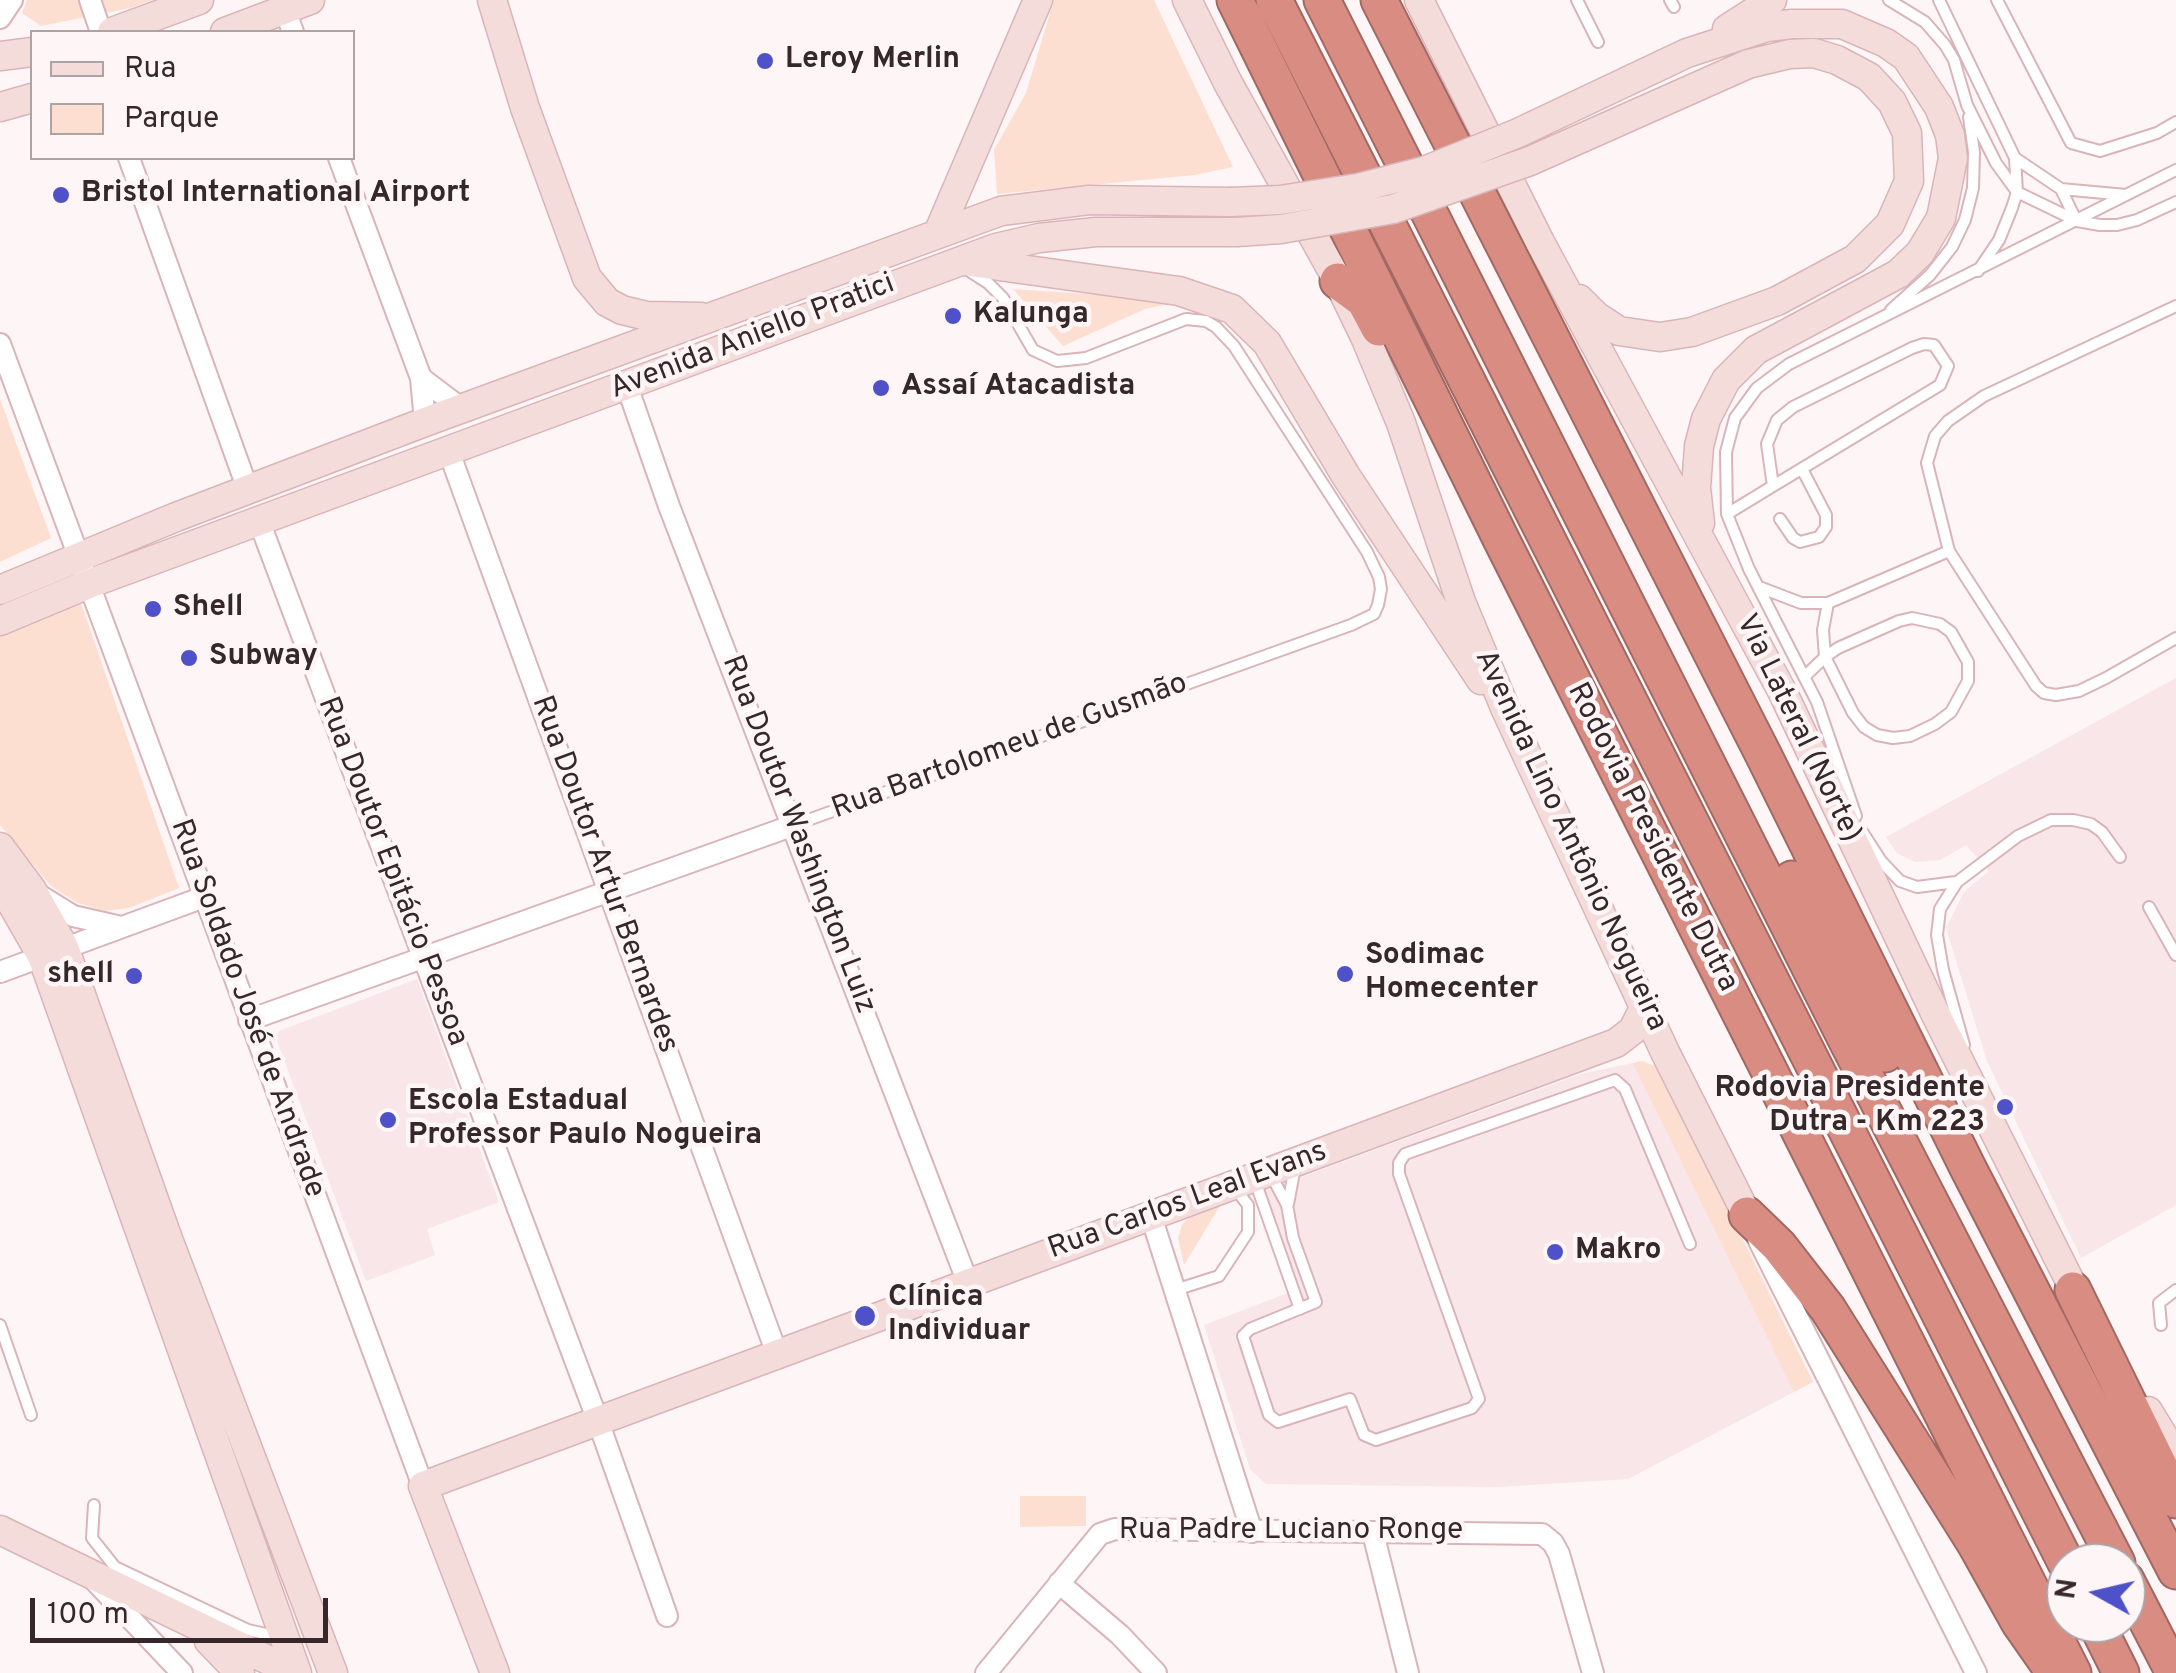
<!DOCTYPE html>
<html>
<head>
<meta charset="utf-8">
<style>
  body { margin:0 }
  #map { position:relative; width:2176px; height:1673px; overflow:hidden; background:#fdf5f6; font-family:Overpass,sans-serif }
  canvas { display:block }
  .legend { position:absolute; left:30px; top:30px; width:325px; height:130px; box-sizing:border-box; background:#fdf5f6; border:2px solid #ada3a4; margin:0; padding:12px 18px; list-style:none; font-size:30px; color:#36282a }
  .legend li { display:flex; align-items:center; gap:20px; height:50px }
  .legend b { width:50px; border:2px solid #ada3a4 }
  .north { position:absolute; left:2046px; top:1543px; width:100px; height:100px; box-sizing:border-box; background:#fdf5f6; border:2px solid #ada3a4; border-radius:50%; rotate:278deg; font-size:28px; font-weight:700; line-height:40px; text-align:center; color:#36282a }
  .north::after { content:''; display:block; margin:auto; width:35px; height:45px; background:#4e51c7; clip-path:polygon(50% 0,100% 100%,50% 72%,0 100%) }
  .scale { position:absolute; left:30px; top:1598px; width:298px; height:45px; box-sizing:border-box; border:5px solid #36282a; border-top:0; padding-left:12px; font-size:30px; line-height:35px; white-space:nowrap; color:#36282a; -webkit-text-stroke:8px #fdf5f6; paint-order:stroke }
</style>
</head>
<body>
<div id="map">
<canvas width="2176" height="1673"></canvas>
<ul class="legend">
<li><b style="height:12px;background:#f4dcda"></b>Rua</li>
<li><b style="height:28px;background:#fddfd1"></b>Parque</li>
</ul>
<div class="north">N</div>
<div class="scale">100 m</div>
</div>
<script>
const ctx = document.querySelector('canvas').getContext('2d');
ctx.lineJoin = 'round';
function paint(path, color) {
  ctx.fillStyle = color;
  ctx.fill(path, 'evenodd');
}
function toPath(rows) {
  const path = new Path2D();
  for (const r of rows) {
    path.moveTo(r[0], r[1]);
    for (let i = 2; i < r.length; i += 2) path.lineTo(r[i], r[i + 1]);
  }
  return path;
}
function trace(path, color, width, dash) {
  ctx.strokeStyle = color;
  ctx.lineWidth = width;
  ctx.lineCap = dash ? 'butt' : 'round';
  ctx.setLineDash(dash || []);
  ctx.stroke(path);
}
function write(font, color, halo, rows, align = 'center') {
  ctx.font = font + ' Overpass,sans-serif';
  ctx.lineWidth = 9;
  ctx.setLineDash([]);
  ctx.textBaseline = 'middle';
  ctx.strokeStyle = halo;
  ctx.fillStyle = color;
  for (const [text, x, y, turn = 0] of rows) {
    ctx.save();
    ctx.translate(x, y);
    ctx.rotate((+turn || 0) * Math.PI / 180);
    ctx.textAlign = isNaN(turn) ? turn : align;
    if (halo) ctx.strokeText(text, 0, 0);
    ctx.fillText(text, 0, 0);
    ctx.restore();
  }
}
const built = toPath([
  [2176,678,2176,1205,2081,1258,1987,1061,1946,928,1964,892,1989,871,1966,845,1940,860,1915,862,1897,853,1886,837],
  [417,979,499,1202,427,1229,435,1255,366,1281,276,1038,279,1031],
  [1642,1061,1813,1382,1628,1479,1496,1487,1266,1484,1250,1469,1204,1325,1288,1293,1256,1194,1581,1074]
]);
const green = toPath([
  [27,0,153,0,130,8,41,26,22,13],
  [1054,0,1154,0,1233,167,1195,175,997,194,994,150,1026,93],
  [1013,289,1159,299,1169,304,1145,309,1063,346],
  [0,399,51,538,0,562],
  [80,600,179,888,129,908,105,911,78,903,51,886,0,825,0,634],
  [1642,1061,1658,1067,1813,1382,1794,1392,1633,1063],
  [1220,1206,1184,1265,1178,1238,1182,1225,1190,1216],
  [1020,1496,1086,1496,1086,1526,1020,1527]
]);
const lane = toPath([
  [1577,0,1598,42],
  [1670,0,1674,7],
  [1889,0,1925,22,1945,45,1954,60,1967,105,1996,163,2017,192,2077,221,2100,225,2117,225,2137,220,2176,202],
  [1939,0,2015,158,2017,192,2012,208,1999,240,1978,271],
  [1997,0,2071,143,2100,151,2157,133,2176,122],
  [2015,158,2061,189,2076,220],
  [2061,189,2126,195],
  [1891,310,1930,275,1952,247,1965,220,1973,188,1974,152,1969,117],
  [1727,514,1773,486,1940,385,1948,366,1934,345,1924,344,1912,348,1793,407,1777,420,1767,444,1773,486],
  [1780,519,1793,538,1800,542,1819,537,1826,527,1826,515,1802,469],
  [1949,551,1927,463,1935,436,1948,421,1984,396,2176,306],
  [1759,587,1801,603,1828,603,1949,551,2036,686,2044,693,2056,695,2079,691,2106,678,2176,638],
  [1805,676,1825,657,1838,648,1899,621,1912,618,1940,624,1951,632,1968,662,1968,681,1951,712,1935,724,1910,736,1893,738,1877,735,1864,727,1853,713,1825,657,1823,630,1828,603],
  [1856,816,1817,702,1749,569,1727,514,1726,452,1735,418,1757,388,1789,364,2176,170],
  [794,825,1351,625,1374,614,1378,605,1381,589,1379,577,1367,552,1234,346,1216,327,1206,321,1186,319,1086,358,1057,361,1033,350,1003,298,988,283,971,272],
  [1863,833,1881,861,1900,881,1917,887,1956,882],
  [2149,907,2176,955],
  [1964,1045,1943,970,1937,935,1940,909,1957,882,2018,836,2051,820,2073,820,2091,824,2102,832,2120,857],
  [1271,1175,1287,1205,1293,1238,1316,1302,1250,1329,1243,1336,1269,1415,1278,1422,1350,1399,1364,1435,1376,1440,1472,1408,1479,1399,1399,1174,1399,1163,1405,1154,1615,1080,1625,1089,1690,1244],
  [1254,1178,1300,1309],
  [1288,1204,1295,1167],
  [1175,1290,1219,1276,1248,1232,1248,1205,1233,1186],
  [0,1325,31,1415],
  [2161,1325,2159,1303,2176,1290],
  [94,1505,92,1538,115,1567,248,1630,270,1635,279,1633]
]);
const street = toPath([
  [90,0,101,32],
  [285,10,293,32],
  [0,18,12,0],
  [129,158,248,490],
  [339,158,421,378,425,422],
  [0,344,423,1486],
  [421,378,462,409],
  [627,386,669,506,968,1283],
  [449,452,777,1354],
  [259,521,598,1421,667,1616],
  [39,895,73,916,117,926],
  [0,972,204,897],
  [249,1020,794,825],
  [1151,1216,1252,1532],
  [1758,1239,1976,1673],
  [1373,1533,1408,1673],
  [95,1581,182,1673],
  [1059,1583,1120,1635,1156,1673],
  [986,1673,1100,1534,1115,1529,1542,1534,1553,1543,1559,1554,1593,1673]
]);
const secondary = toPath([
  [492,0,525,108,587,278,607,302,622,310,647,316,701,317],
  [1187,0,1228,83,1338,281,1366,339,1401,423,1461,602,1506,710,1665,1052,1747,1215],
  [1419,0,1540,242,1783,693,1937,1017,2083,1307],
  [1727,29,1772,0],
  [112,32,199,0],
  [225,32,310,0],
  [0,56,32,52],
  [0,107,32,98],
  [1518,133,1687,53,1767,27,1792,24,1842,24,1886,43,1906,57,1939,107,1950,135,1953,158,1941,218,1920,253,1898,274,1756,350,1726,380,1706,419,1699,446,1696,488,1700,523],
  [1530,161,1748,64,1790,54,1814,53,1837,60,1869,77,1892,102,1907,133,1909,181,1890,224,1855,259,1777,301,1692,332,1660,337,1619,331,1596,316,1579,299],
  [939,231,1038,0],
  [963,261,1179,291,1232,309,1267,343,1346,476,1481,680],
  [0,590,176,517,425,422,1001,211,1089,200,1230,202],
  [0,621,91,583,996,248,1039,238,1096,232,1236,232],
  [0,847,32,890,64,947,168,1239,333,1673],
  [0,883,42,956,297,1673],
  [2148,1411,2176,1457],
  [0,1530,295,1673],
  [209,1641,240,1673],
  [495,1673,423,1486,1616,1043,1633,1030,1645,1006]
]);
const highway = toPath([
  [1235,0,1502,541,2073,1673],
  [1274,0,2066,1563],
  [1322,0,1848,1043,2117,1563],
  [1379,0,1764,756,1968,1168,2176,1571],
  [1338,281,1364,300,1379,328],
  [1792,879,1885,1054],
  [1747,1215,1779,1246,1828,1309,1976,1545,2019,1622,2049,1665],
  [2073,1290,2176,1500],
  [2126,1580,2174,1673],
  [2096,1623,2121,1673]
]);
const secondaryBridge = toPath([
  [1230,202,1280,200,1358,188,1424,171,1518,133],
  [1236,232,1281,229,1393,209,1530,161]
]);
const markers = [
  [765,61,10,"#4e51c7"],
  [61,195,10,"#4e51c7"],
  [953,316,10,"#4e51c7"],
  [881,388,10,"#4e51c7"],
  [153,609,10,"#4e51c7"],
  [189,658,10,"#4e51c7"],
  [1345,974,10,"#4e51c7"],
  [134,976,10,"#4e51c7"],
  [2005,1107,10,"#4e51c7"],
  [388,1120,10,"#4e51c7"],
  [1555,1252,10,"#4e51c7"],
  [865,1316,12,"#4e51c7"]
];
const poiNames = [
  ["Leroy Merlin",785,61],
  ["Bristol International Airport",81,195],
  ["Kalunga",973,316],
  ["Assaí Atacadista",901,388],
  ["Shell",173,609],
  ["Subway",209,658],
  ["Sodimac",1365,957],
  ["Homecenter",1365,991],
  ["shell",114,976,"right"],
  ["Rodovia Presidente",1985,1090,"right"],
  ["Dutra - Km 223",1985,1124,"right"],
  ["Escola Estadual",408,1103],
  ["Professor Paulo Nogueira",408,1137],
  ["Makro",1575,1252],
  ["Clínica",888,1299],
  ["Individuar",888,1333]
];
const streetNames = [
  ["Avenida Aniello Pratici",753,338,-21],
  ["Via Lateral (Norte)",1797,729,64],
  ["Rua Bartolomeu de Gusmão",1010,748,-20],
  ["Rua Doutor Washington Luiz",797,835,69],
  ["Rodovia Presidente Dutra",1651,838,63],
  ["Avenida Lino Antônio Nogueira",1569,841,65],
  ["Rua Doutor Epitácio Pessoa",391,872,69],
  ["Rua Doutor Artur Bernardes",603,875,70],
  ["Rua Soldado José de Andrade",246,1009,70],
  ["Rua Carlos Leal Evans",1188,1202,-20],
  ["Rua Padre Luciano Ronge",1291,1532]
];
paint(built, '#f9e6e8');
paint(green, '#fddfd1');
trace(lane, '#d9b4b9', 14);
trace(street, '#d9b4b9', 24);
trace(secondary, '#d9b4b9', 31);
trace(highway, '#a06963', 39);
trace(lane, '#fff', 10);
trace(street, '#fff', 20);
trace(secondary, '#f4dcda', 28);
trace(highway, '#d98c82', 35);
trace(secondaryBridge, '#d9b4b9', 31, []);
trace(secondaryBridge, '#f4dcda', 28);
for (const [x, y, r, color] of markers) {
  const dot = new Path2D();
  dot.arc(x, y, r, 0, 2 * Math.PI);
  ctx.fillStyle = color;
  ctx.fill(dot);
  trace(dot, '#fdf5f6', 4);
}
write('bold 30px', '#36282a', '#fdf5f6', poiNames, 'left');
write('30px', '#36282a', '#fdf5f6', streetNames);
</script>
</body>
</html>
